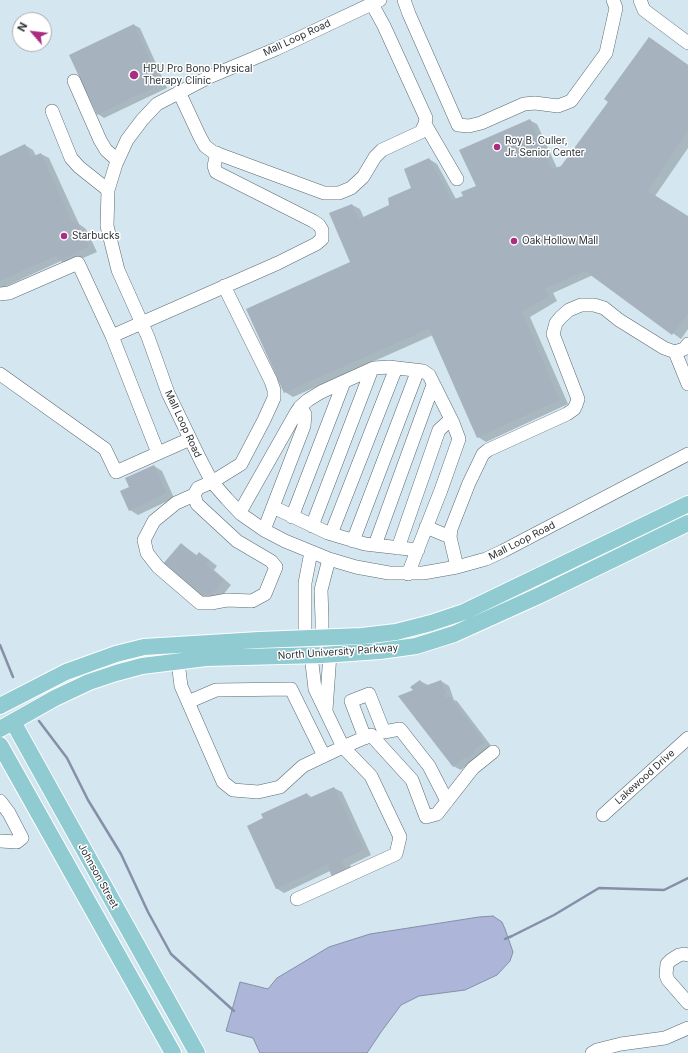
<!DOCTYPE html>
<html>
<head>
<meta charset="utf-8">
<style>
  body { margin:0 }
  #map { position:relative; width:688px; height:1053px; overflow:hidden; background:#d4e6ef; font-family:Inter,sans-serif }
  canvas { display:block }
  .north { position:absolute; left:12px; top:12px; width:40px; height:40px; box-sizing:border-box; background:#fff; border:1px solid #aaadae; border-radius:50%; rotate:298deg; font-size:11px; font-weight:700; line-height:16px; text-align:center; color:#2b3235 }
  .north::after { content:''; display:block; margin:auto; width:14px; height:18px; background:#a92e81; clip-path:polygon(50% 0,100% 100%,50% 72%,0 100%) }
</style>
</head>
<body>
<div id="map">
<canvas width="688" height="1053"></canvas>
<div class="north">N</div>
</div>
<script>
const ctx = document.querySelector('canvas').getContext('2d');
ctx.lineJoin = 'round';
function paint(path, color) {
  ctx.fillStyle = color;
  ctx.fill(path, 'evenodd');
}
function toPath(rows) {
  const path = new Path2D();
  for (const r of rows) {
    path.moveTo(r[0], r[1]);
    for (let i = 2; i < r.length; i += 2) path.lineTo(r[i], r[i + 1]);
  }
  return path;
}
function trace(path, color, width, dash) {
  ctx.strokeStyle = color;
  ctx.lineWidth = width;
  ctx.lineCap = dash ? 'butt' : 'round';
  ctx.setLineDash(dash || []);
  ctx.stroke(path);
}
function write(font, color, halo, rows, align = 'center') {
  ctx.font = font + ' Inter,sans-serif';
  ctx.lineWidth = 3;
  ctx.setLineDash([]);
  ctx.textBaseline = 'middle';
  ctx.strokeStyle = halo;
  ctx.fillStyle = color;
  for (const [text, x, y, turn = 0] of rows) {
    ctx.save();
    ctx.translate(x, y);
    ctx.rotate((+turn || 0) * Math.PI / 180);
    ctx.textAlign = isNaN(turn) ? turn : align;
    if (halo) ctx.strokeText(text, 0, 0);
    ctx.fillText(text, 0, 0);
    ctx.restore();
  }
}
const water = toPath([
  [493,916,502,922,505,929,513,952,510,961,497,975,465,990,419,996,401,1005,381,1032,367,1053,260,1053,253,1038,226,1031,240,982,268,989,277,978,329,947,370,934,479,917,493,916]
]);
const shadow = toPath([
  [134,25,140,28,167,88,104,118,98,114],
  [650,38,688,65,688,148,655,196,688,217,688,329,681,339,593,275,553,293,557,301,530,317,568,404,486,442,478,437,433,335,293,397,285,392,351,263,352,205,360,209,364,218,391,205,412,188,429,159,437,164,456,199,464,196,477,187,529,120,537,124,557,168,561,167,609,102],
  [25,145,33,150,36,156,41,154,49,158,79,224,86,229,97,252,67,265,61,261,0,289,0,157],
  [154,466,162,471,174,498,138,515,130,510,131,488],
  [181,544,198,556,199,554,207,558,217,566,214,570,231,585,214,606],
  [420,681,428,685,441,681,449,686,454,700,457,701,492,747,461,770,453,766,415,691],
  [334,788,342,792,371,855,350,865,355,876,330,871,284,893,276,888,307,794,313,798]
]);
const stream = toPath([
  [0,645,13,677],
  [39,721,67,758,88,800,121,854,148,912,171,954,234,1011],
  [505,939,512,936,554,915,599,888,664,890,688,878]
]);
const building = toPath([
  [134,24,162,84,97,115,69,55],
  [649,37,688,65,688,131,648,191,688,216,688,314,672,335,585,271,545,289,549,296,522,312,560,400,477,438,429,329,284,393,246,309,350,262,329,213,352,204,359,219,389,205,388,198,411,188,404,169,429,158,452,200,463,196,461,192,476,186,459,150,530,119,552,169,561,166,608,102,604,99],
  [25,144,31,157,41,153,73,223,78,223,89,247,59,261,56,256,0,281,0,156],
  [154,465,167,493,129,511,120,491,129,487,125,478],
  [181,543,196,556,199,552,210,561,206,565,224,580,205,602,162,565],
  [420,680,425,686,441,680,446,694,443,695,446,698,449,696,485,742,474,750,476,752,467,759,465,757,453,767,398,696,413,690,410,687],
  [334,787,364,850,342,860,347,872,333,879,327,865,276,889,247,826,263,818,261,814,307,793,309,798]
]);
const minor = toPath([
  [380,0,276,49,209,77,157,104,142,120,127,140,116,164,108,190,107,226,118,270,148,337,168,393,200,459,212,482,227,499,241,514,264,530,285,541,329,559,356,567,389,573,423,573,457,567,486,559,503,551,688,454],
  [404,0,409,14,458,125,469,126,481,123,524,104,535,103,558,106,571,101,606,53,616,8,613,0],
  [640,0,644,10,688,43],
  [74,81,100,140,106,150,117,160],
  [179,92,200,137,205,146,213,152,324,193,339,193,351,188,363,177,375,157,382,150,421,132,425,124,426,118,384,26,372,4],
  [52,111,71,158,79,167,108,190],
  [425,124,457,179],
  [0,294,9,293,78,263,112,336,278,263,316,244,322,239,322,230,319,225,313,221,216,172,214,166,217,153],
  [112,336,158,453],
  [675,352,688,384],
  [0,374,105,449,116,472,190,439],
  [194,495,176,503,154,521,144,540,147,553,158,567,200,603,211,603,227,600,252,601,265,594,276,567,271,561,237,541,197,504,194,495,198,488,212,482,241,464,264,420,274,398,274,390,271,381,224,286],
  [273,507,328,533,365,544,418,550],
  [240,512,296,413,300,407,308,400,321,392,374,368,389,367,423,371,429,375,453,423,459,439,441,490,408,574],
  [292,517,344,382],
  [312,526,372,369],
  [426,527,450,537],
  [264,530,304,426,305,414,300,407],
  [331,534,396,368],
  [353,541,418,370],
  [375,545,433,385],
  [398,548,439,430,451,419],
  [457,567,450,537,451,529,469,483,483,454,488,450,567,414,574,409,576,405,578,399,553,334,556,323,561,317,569,310,581,305,594,305,604,308,619,320,664,348,675,352,684,349,688,344],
  [305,655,305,583,311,552],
  [322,655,322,619,321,590,329,559],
  [178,662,181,686,223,782,233,790,258,792,280,787,303,766,343,747,315,689,311,655],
  [188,702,216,690,291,689,324,756],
  [326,710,330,654],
  [365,738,351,701,369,694,384,732,400,729,429,766,447,801],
  [0,801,9,813,22,838,17,842,0,841],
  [603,815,688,738],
  [297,899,396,854,400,837,371,776,343,747,371,735,412,780,426,817,437,814,473,768,493,752],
  [688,955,684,954,679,955,671,960,667,964,666,975,668,980,688,1003],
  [592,1053,597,1050,621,1044,665,1038,688,1028]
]);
const major = toPath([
  [0,706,66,672,116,654,144,647,259,640,362,636,396,632,431,623,464,612,688,504],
  [13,722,197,1053],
  [0,729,55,698,89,682,116,673,142,666,206,658,322,655,380,651,416,646,454,634,538,596,688,523],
  [0,745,173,1053]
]);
const markers = [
  [134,75,5,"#a92e81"],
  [497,147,4,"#a92e81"],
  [64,236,4,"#a92e81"],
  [514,241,4,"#a92e81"]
];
const streetNames = [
  ["Mall Loop Road",297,38,-25],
  ["Mall Loop Road",183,424,65],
  ["Mall Loop Road",522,541,-27],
  ["North University Parkway",338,652,-4],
  ["Lakewood Drive",645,777,-42],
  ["Johnson Street",98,876,61]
];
const poiNames = [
  ["HPU Pro Bono Physical",143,69],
  ["Therapy Clinic",143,81],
  ["Roy B. Culler,",505,141],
  ["Jr. Senior Center",505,153],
  ["Starbucks",72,236],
  ["Oak Hollow Mall",522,241]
];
paint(water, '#adb5d9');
trace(water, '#868ea8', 1);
paint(shadow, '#0003');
trace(stream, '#868ea8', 2.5);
paint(building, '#a7b2bf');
trace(minor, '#5a6a71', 14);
trace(major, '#fff', 18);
trace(minor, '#fff', 13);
trace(major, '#90cbd2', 16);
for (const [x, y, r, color] of markers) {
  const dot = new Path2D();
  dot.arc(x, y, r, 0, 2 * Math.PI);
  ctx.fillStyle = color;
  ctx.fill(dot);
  trace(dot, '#fff', 1.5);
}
write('10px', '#2b3235', '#fff', streetNames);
write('10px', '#2b3235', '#fff', poiNames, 'left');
</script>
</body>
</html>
